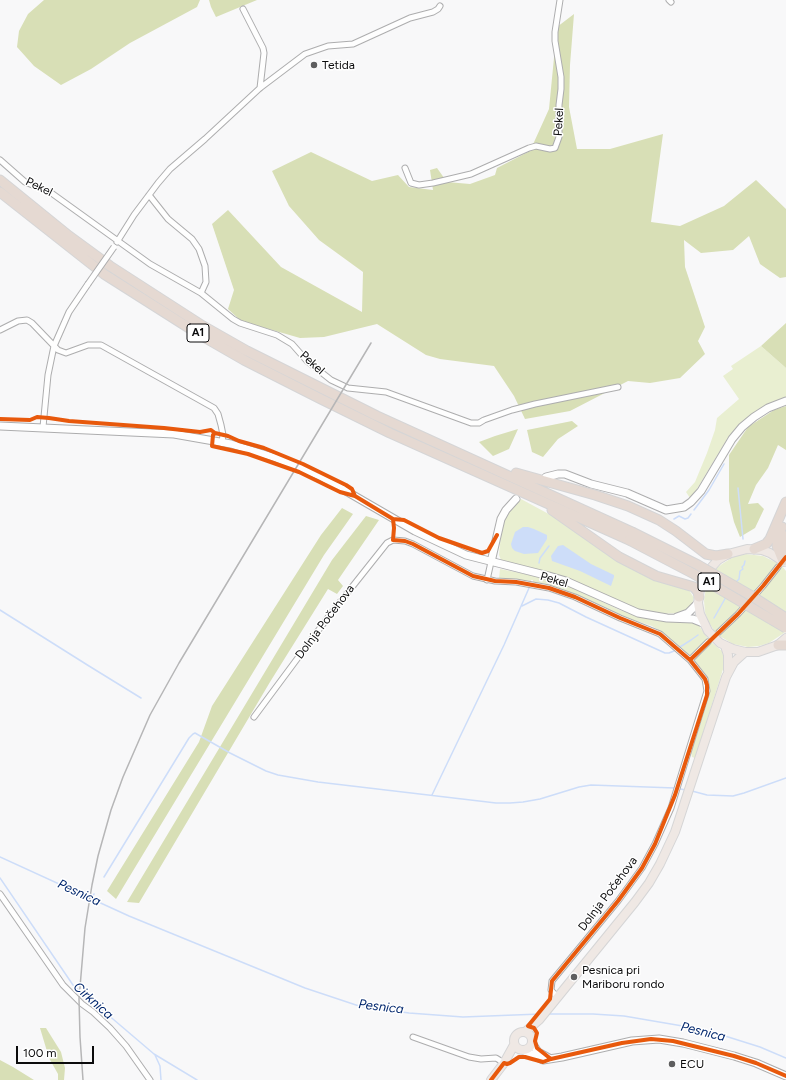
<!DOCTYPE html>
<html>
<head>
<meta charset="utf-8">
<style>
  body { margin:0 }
  #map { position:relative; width:786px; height:1080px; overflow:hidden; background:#f8f8f9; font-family:Figtree,sans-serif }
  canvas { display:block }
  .scale { position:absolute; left:16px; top:1046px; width:78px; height:18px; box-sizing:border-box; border:2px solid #0b0b0c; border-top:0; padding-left:5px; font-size:12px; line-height:14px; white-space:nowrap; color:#0b0b0c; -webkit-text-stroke:3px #fff; paint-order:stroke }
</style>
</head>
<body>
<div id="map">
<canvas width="786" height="1080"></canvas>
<div class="scale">100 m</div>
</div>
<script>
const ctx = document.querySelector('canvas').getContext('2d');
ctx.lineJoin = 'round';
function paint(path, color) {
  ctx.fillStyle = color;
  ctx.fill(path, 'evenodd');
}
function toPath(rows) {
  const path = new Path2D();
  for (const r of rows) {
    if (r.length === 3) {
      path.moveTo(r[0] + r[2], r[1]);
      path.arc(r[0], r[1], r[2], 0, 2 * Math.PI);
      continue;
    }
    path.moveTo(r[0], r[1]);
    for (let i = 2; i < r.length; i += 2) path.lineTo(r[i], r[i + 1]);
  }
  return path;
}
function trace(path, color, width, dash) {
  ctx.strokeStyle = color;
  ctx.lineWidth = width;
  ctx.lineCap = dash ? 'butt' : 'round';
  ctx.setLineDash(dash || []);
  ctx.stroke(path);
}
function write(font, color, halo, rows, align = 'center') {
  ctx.font = font + ' Figtree,sans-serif';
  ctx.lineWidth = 3;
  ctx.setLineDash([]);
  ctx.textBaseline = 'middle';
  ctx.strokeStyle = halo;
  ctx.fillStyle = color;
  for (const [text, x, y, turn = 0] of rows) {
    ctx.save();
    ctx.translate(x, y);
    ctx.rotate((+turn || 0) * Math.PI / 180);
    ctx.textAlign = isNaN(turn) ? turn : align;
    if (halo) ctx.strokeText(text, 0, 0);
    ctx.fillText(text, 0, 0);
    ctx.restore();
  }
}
const green = toPath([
  [761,346,786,368,786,398,775,401,757,410,743,422,729,436,692,497,690,498,686,492,695,482,707,453,715,430,717,418,739,399,723,376,733,369,731,366],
  [521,499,689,590,694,598,691,607,681,613,661,614,645,612,634,608,554,574,501,560,499,555,501,534,505,519,507,513],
  [746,554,763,556,779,564,741,608,715,632,708,621,705,612,704,601,706,587,717,568,722,564,735,556],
  [782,566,786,571,786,630,784,633,769,643,759,646,748,647,733,644,718,635],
  [500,569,536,576,564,584,620,610,644,618,671,622,688,621,698,624,708,639,692,655,688,655,666,635,652,626,624,617,571,593,533,582,533,580,531,580,531,581,499,579],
  [711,642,722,651,725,663,695,758,692,757,691,753,707,702,710,688,707,676,694,660,697,656]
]);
const forest = toPath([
  [44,0,200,0,197,7,130,43,91,69,61,85,34,66,17,47,19,31,28,14],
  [209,0,257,0,216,17,211,7],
  [574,14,570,65,569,107,577,149,610,149,663,134,651,222,680,226,724,206,756,180,786,209,786,277,780,278,760,264,749,236,733,250,701,253,684,240,685,267,705,327,698,341,705,354,680,378,650,383,628,381,570,411,525,419,514,396,494,366,440,359,426,355,377,324,324,337,300,338,241,321,228,309,234,290,212,224,228,210,281,267,362,312,363,272,319,240,289,206,272,171,311,152,372,181,398,175,409,187,433,190,430,170,437,168,447,182,470,184,495,175,497,168,530,151,549,109,557,27],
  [786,323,786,368,761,346],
  [786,406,786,450,778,445,768,468,756,485,748,504,758,503,764,509,755,528,740,537,734,522,729,501,729,455,748,427,774,410],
  [572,421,578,426,558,439,543,457,532,452,527,430],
  [518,429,509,449,493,456,479,442,495,436],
  [342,508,353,514,324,555,116,899,107,891,199,742,212,706,321,535],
  [366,516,379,520,338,580,343,586,337,594,328,589,270,682,139,903,127,902,332,560],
  [40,1028,46,1028,61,1052,65,1068,64,1080,58,1080,58,1074,49,1058],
  [0,1060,13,1067,34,1080,0,1080]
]);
const water = toPath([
  [523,527,528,527,534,529,547,535,547,539,538,553,524,554,515,551,512,548,511,544,515,532],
  [563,545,591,564,614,575,614,577,611,586,580,571,552,561,551,556,558,546]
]);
const stream = toPath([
  [738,488,743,539],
  [694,510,709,490,724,464],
  [674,519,679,516,685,519,688,518,691,514],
  [539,563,540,558,549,546],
  [736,582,739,579,740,571,743,569,742,567,744,565,745,561],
  [522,606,536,599,548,600,559,603,586,617,665,653,669,653,674,651],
  [0,610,89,666,141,698],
  [714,618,726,597],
  [680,647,691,640,698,635],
  [692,791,707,795,733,796,744,793,786,778],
  [432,795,504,645,529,588],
  [0,857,129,916,305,988,359,1006,409,1013,463,1017,540,1014],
  [104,877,189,738,193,734,195,733,230,753,266,771,278,775,318,782,496,803,510,803,523,802,540,799,579,787,591,785,675,788,686,790],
  [0,878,73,985,154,1054,197,1080],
  [91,899,94,894],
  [548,1014,593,1014,624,1016,706,1030,760,1047,786,1058],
  [155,1055,160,1066,161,1080]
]);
const street = toPath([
  [669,0,671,2],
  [243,9,263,48,264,53,260,88],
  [0,160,25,182,50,192,150,264,201,293,233,319,240,323,277,335,292,344,307,361,331,380,348,388,386,392,471,423,479,423,484,420,512,410,535,404,618,387],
  [405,168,411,183,419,185,433,183,471,174,529,148,536,146,550,149,555,148,559,137,559,105,561,89,561,77,555,41,555,32,560,0],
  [149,195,168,219,192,239,199,249,205,266,206,282,201,293],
  [117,242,134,215,158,183,170,169,205,139,260,88,305,54,328,46,353,44,410,18,433,12,438,9,440,6],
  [0,330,18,321,27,320,32,323,58,350,66,353,88,345,101,345,214,408,218,414,221,425,223,435,222,442],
  [43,427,48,375,54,346,69,312,88,284],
  [487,580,491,562],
  [719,632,738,614,763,586,778,567],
  [690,660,708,642],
  [254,717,329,616,387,543,393,540,405,541,413,544,473,576,495,581,516,582,549,588,575,597,620,618,660,634,690,660,705,679,707,691,671,808,655,844,642,868,618,901,552,981,551,990,557,997],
  [0,894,63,985,82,1004,93,1012,110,1028,126,1046,150,1080],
  [413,1037,469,1057,481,1059,496,1058,504,1063]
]);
const secondary = toPath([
  [0,426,174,434,231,444,276,458,320,476,415,531,466,555,549,576,566,581,638,613,667,618,693,619,703,623],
  [546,477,558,474,565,474,591,484,627,493,666,510,684,507,691,502,701,491,732,439,742,427,754,417,768,408,786,401],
  [491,562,501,519,506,510,516,499],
  [677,617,688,613,698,603],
  [532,1043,538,1052,549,1058],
  [525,1051,543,1060,562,1057,632,1041,659,1039,683,1043,734,1056,756,1063,786,1076]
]);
const primary = toPath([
  [784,562,770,553,762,550,747,549,728,554,718,560,709,570,702,581,700,589,698,603,700,614,708,631,720,643,733,649,745,652,758,652,778,645,786,638],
  [725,646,728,655,728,670],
  [523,1041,9],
  [525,1032,539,1020,635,902,649,883,660,864,675,832,726,677,734,662,745,652],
  [491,1080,504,1063,514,1045]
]);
const highway = toPath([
  [0,180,69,236,110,266,203,326,247,351,377,416,632,532],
  [0,192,104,274,197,333,244,360,321,399,390,433,629,540],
  [516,473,595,495,628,506,659,520,676,531,706,554,716,556,728,554],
  [552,510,619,557,656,576,694,587,698,592,699,597],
  [782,527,778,535,777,546,783,561],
  [783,535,783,544,786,553],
  [754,549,766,544,770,539,786,502],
  [778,645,786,645]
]);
const rail = toPath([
  [83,1080,80,1037,79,999,85,928,92,885,98,856,111,810,123,777,150,715,179,663,371,343]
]);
const streetBridge = toPath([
  [88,284,114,247]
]);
const highwayBridge = toPath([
  [632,532,698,565,750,595,786,618],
  [629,540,694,574,786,628]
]);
const cycleway = toPath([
  [0,419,30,420,37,417,49,418,69,421,164,428,200,432,211,430,215,433,228,436,239,441,264,448,303,464,346,485,352,489,355,496],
  [215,433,213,435,212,446,248,454,299,472,340,492,355,496,393,519],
  [393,519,394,528,393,540,405,541,413,544,473,576,495,581,516,582,549,588,575,597,620,618,660,634,690,660,705,679,707,685,707,695,675,795,655,844,642,868,618,901,552,981,550,999,528,1026,534,1028,537,1033,535,1041,537,1048,551,1059],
  [393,519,404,520,439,538,482,553,488,551,497,535],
  [690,660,738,614,763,586,786,557],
  [491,1080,504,1063,507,1064,510,1063,519,1057,525,1057,543,1062,551,1059,622,1043,651,1039,673,1041,734,1056,756,1063,786,1076]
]);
const markers = [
  [314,65,4,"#5e5e5f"],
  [574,977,4,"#5e5e5f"],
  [672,1064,4,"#5e5e5f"]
];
const shields = [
  [198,333,22],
  [709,582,22]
];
const shieldNames = [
  ["A1",198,333],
  ["A1",709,582]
];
const poiNames = [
  ["Tetida",322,65],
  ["Pesnica pri",582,970],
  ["Mariboru rondo",582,984],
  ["ECU",680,1064]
];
const streetNames = [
  ["Pekel",559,122,-87],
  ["Pekel",39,187,26],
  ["Pekel",312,363,42],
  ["Pekel",554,580,16],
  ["Dolnja Počehova",325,622,-53],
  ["Dolnja Počehova",608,894,-53]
];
const waterNames = [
  ["Pesnica",79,893,25],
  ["Cirknica",93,1001,42],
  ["Pesnica",381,1007,7],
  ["Pesnica",703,1032,14]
];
paint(green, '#e9efd1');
paint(forest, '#d8dfb6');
paint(water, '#cdddf9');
trace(stream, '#cdddf9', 1.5);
trace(street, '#adadae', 7);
trace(secondary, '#adadae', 9);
trace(primary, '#d5d5d6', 10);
trace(highway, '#d5d5d6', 11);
trace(street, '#fefefe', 5);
trace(secondary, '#fefefe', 7);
trace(primary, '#efe8e4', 8);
trace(highway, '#e5d9d2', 9);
trace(rail, '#b6b6b7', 1.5);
trace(streetBridge, '#adadae', 7, []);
trace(highwayBridge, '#d5d5d6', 11, []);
trace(streetBridge, '#fefefe', 5);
trace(highwayBridge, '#e5d9d2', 9);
trace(cycleway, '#e8590c', 4);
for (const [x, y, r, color] of markers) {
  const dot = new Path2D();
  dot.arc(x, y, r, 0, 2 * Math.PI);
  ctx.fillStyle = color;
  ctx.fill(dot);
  trace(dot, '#fff', 1.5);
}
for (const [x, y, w] of shields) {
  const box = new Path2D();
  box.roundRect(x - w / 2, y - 9, w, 18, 3);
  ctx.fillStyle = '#fff';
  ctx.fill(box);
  trace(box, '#0b0b0c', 1);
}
write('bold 11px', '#0b0b0c', null, shieldNames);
write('12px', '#0b0b0c', '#fff', poiNames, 'left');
write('12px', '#0b0b0c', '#fff', streetNames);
write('italic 13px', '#00266d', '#fff', waterNames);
</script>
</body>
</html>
